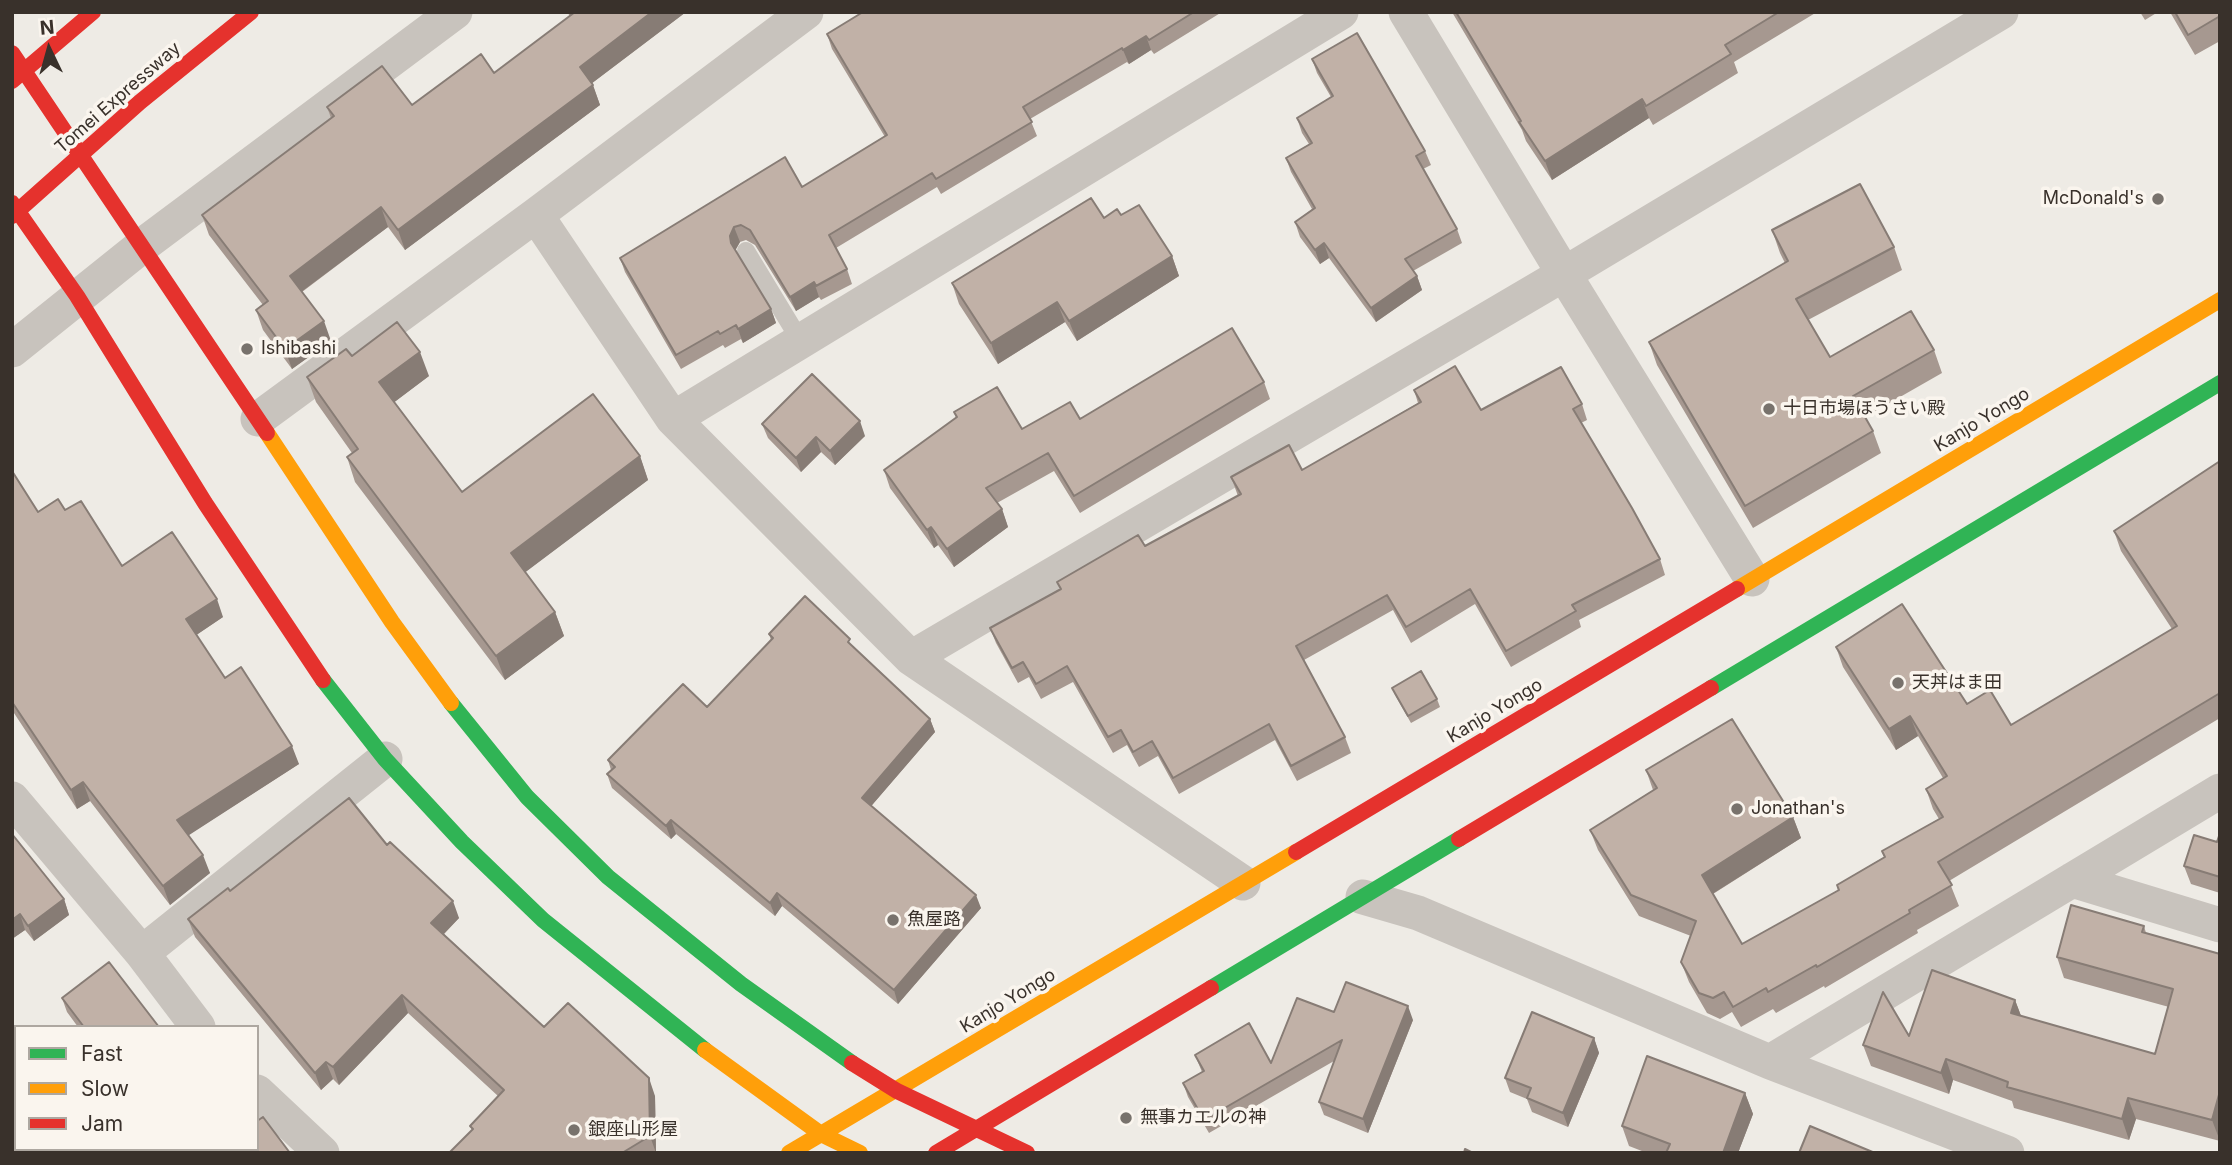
<!DOCTYPE html>
<html>
<head>
<meta charset="utf-8">
<style>
  body { margin:0 }
  #map { position:relative; width:2232px; height:1165px; overflow:hidden; background:#eeebe5; font-family:Inter,sans-serif }
  canvas { display:block }
  .frame { position:absolute; inset:0; border:14px solid #39312b; pointer-events:none }
  .legend { position:absolute; left:14px; top:1025px; width:245px; height:126px; box-sizing:border-box; background:#faf5ee; border:2px solid #ada7a0; margin:0; padding:9px 12px; list-style:none; font-size:21px; color:#39312b }
  .legend li { display:flex; align-items:center; gap:14px; height:35px }
  .legend b { width:35px; border:2px solid #ada7a0 }
  .north { position:absolute; left:14px; top:14px; width:70px; height:70px; -webkit-text-stroke:5px #faf5ee; paint-order:stroke; rotate:355deg; font-size:19px; font-weight:700; line-height:28px; text-align:center; color:#39312b }
  .north::after { content:''; display:block; margin:auto; width:24px; height:32px; background:#39312b; clip-path:polygon(50% 0,100% 100%,50% 72%,0 100%) }
</style>
</head>
<body>
<div id="map">
<canvas width="2232" height="1165"></canvas>
<div class="frame"></div>
<ul class="legend">
<li><b style="height:9px;background:#30b455"></b>Fast</li>
<li><b style="height:9px;background:#ff9f0a"></b>Slow</li>
<li><b style="height:9px;background:#e5322d"></b>Jam</li>
</ul>
<div class="north">N</div>
</div>
<script>
const ctx = document.querySelector('canvas').getContext('2d');
ctx.lineJoin = 'round';
function toPath(rows) {
  const path = new Path2D();
  for (const r of rows) {
    path.moveTo(r[0], r[1]);
    for (let i = 2; i < r.length; i += 2) path.lineTo(r[i], r[i + 1]);
  }
  return path;
}
function trace(path, color, width, dash) {
  ctx.strokeStyle = color;
  ctx.lineWidth = width;
  ctx.lineCap = dash ? 'butt' : 'round';
  ctx.setLineDash(dash || []);
  ctx.stroke(path);
}
function paint(path, color) {
  ctx.fillStyle = color;
  ctx.fill(path, 'evenodd');
}
function write(font, color, halo, rows, align = 'center') {
  ctx.font = font + ' Inter,"Noto Sans JP",sans-serif';
  ctx.lineWidth = 7;
  ctx.setLineDash([]);
  ctx.textBaseline = 'middle';
  ctx.strokeStyle = halo;
  ctx.fillStyle = color;
  for (const [text, x, y, turn = 0] of rows) {
    ctx.save();
    ctx.translate(x, y);
    ctx.rotate((+turn || 0) * Math.PI / 180);
    ctx.textAlign = isNaN(turn) ? turn : align;
    if (halo) ctx.strokeText(text, 0, 0);
    ctx.fillText(text, 0, 0);
    ctx.restore();
  }
}
const lane = toPath([
  [746,251,801,342]
]);
const street = toPath([
  [1406,12,1564,274,1752,579],
  [536,215,673,419,911,658,1243,883],
  [12,350,143,245,455,12],
  [258,419,536,215,806,12],
  [673,419,1341,12],
  [911,658,1564,274,2001,12],
  [12,799,142,953,198,1027],
  [2072,880,2220,925],
  [1363,897,1418,913,1770,1062,2007,1153],
  [142,953,385,759],
  [1770,1062,2220,791],
  [257,1092,322,1153],
  [96,1153,101,1149]
]);
const fast = toPath([
  [323,680,385,759,462,842,543,920,705,1050],
  [1711,688,2220,383],
  [451,703,527,797,608,877,741,984,852,1063],
  [1211,988,1459,839]
]);
const slow = toPath([
  [267,433,392,622,451,703],
  [1737,589,2220,300],
  [705,1050,821,1134,860,1153],
  [789,1153,1296,852]
]);
const jam = toPath([
  [12,53,267,433],
  [12,81,93,12],
  [12,203,77,296,205,503,323,680],
  [12,216,140,102,251,12],
  [1459,839,1711,688],
  [1296,852,1737,589],
  [852,1063,897,1091,1027,1153],
  [936,1153,1211,988]
]);
const wall = toPath([
  [567,12,686,12,592,83,600,105,405,250,388,227,302,292,331,341,292,369,263,330,256,310,263,305,209,235,202,215,331,118,327,107,412,105,494,73,570,16],
  [863,12,1222,12,1154,54,1151,50,1129,64,1127,62,1030,119,1037,136,941,194,937,187,836,248,847,269,852,284,821,300,819,297,796,311,755,245,746,240,740,242,735,250,771,309,776,323,743,343,741,339,725,348,723,345,681,369,625,272,620,258,802,187,885,137,832,49,827,34],
  [1452,12,1817,12,1734,62,1738,73,1653,125,1649,118,1552,180,1526,141,1522,130],
  [2140,12,2158,12,2145,20],
  [2170,12,2220,12,2220,41,2195,55],
  [1312,59,1425,151,1431,165,1423,169,1457,229,1462,243,1413,271,1417,276,1422,290,1376,322,1329,258,1320,264,1300,237,1295,222,1312,209,1291,172,1286,158,1309,144,1302,133,1297,118,1331,97,1317,73],
  [1121,215,1172,256,1179,276,1077,341,1065,322,998,364,959,304,952,283,1104,218],
  [1772,230,1894,247,1902,270,1808,320,1830,357,1934,350,1942,373,1865,417,1873,431,1881,453,1753,528,1657,365,1649,342,1785,263,1780,253],
  [352,356,429,376,394,402,462,492,640,456,648,480,525,572,555,612,564,636,505,680,355,482,347,457,352,453,316,402,307,377],
  [1264,382,1270,399,1080,513,1054,471,997,503,1002,509,1008,527,954,567,938,545,934,548,890,488,884,470,956,418,954,412,1022,429],
  [1414,390,1481,410,1582,404,1587,420,1581,423,1660,559,1665,575,1579,620,1581,627,1511,667,1475,604,1411,643,1393,610,1304,660,1345,737,1351,753,1297,781,1275,740,1179,794,1158,756,1139,767,1127,745,1113,753,1073,682,1041,699,1029,677,1018,683,996,643,990,628,1060,589,1057,582,1145,546,1238,496,1231,477,1302,470,1418,403],
  [762,424,865,436,835,465,821,452,801,472,768,438],
  [2220,461,2220,718,1949,881,1959,906,1917,930,1918,933,1825,988,1824,986,1776,1013,1773,1009,1741,1027,1732,1012,1720,1019,1707,1013,1689,982,1681,962,1691,936,1639,916,1598,850,1590,830,1653,790,1646,770,1793,817,1801,838,1713,894,1742,944,1838,891,1837,885,1884,857,1882,851,1939,819,1933,809,1926,789,1943,778,1918,736,1896,750,1843,667,1836,647,2011,725,2172,629,2121,551,2114,531],
  [12,471,38,512,65,510,122,566,223,617,196,635,225,678,299,764,188,835,210,873,170,905,90,801,77,809,12,710],
  [769,634,854,647,930,719,935,732,871,806,981,908,898,1004,782,906,775,916,676,834,671,839,612,788,607,774,611,770,608,760,707,707,771,640],
  [1392,688,1437,699,1440,707,1411,723,1395,695],
  [2220,833,2220,893,2191,884,2184,866,2217,842],
  [12,834,64,899,69,915,34,941,25,930,12,939],
  [387,845,459,918,444,934,544,1027,655,1096,656,1153,449,1153,472,1130,470,1126,498,1096,408,1013,339,1085,333,1079,321,1090,195,937,188,919,230,891],
  [2144,926,2146,933,2220,954,2220,1141,2136,1119,2129,1140,2014,1108,2012,1101,1953,1080,1949,1094,1871,1066,1863,1045,1909,1036,2015,1000,2021,1016,2155,1054,2169,1007,2064,978,2057,957],
  [62,998,159,1027,78,1027,67,1012],
  [1334,1012,1413,1020,1368,1133,1324,1115,1319,1102,1334,1061,1209,1133,1188,1097,1183,1083,1202,1072,1195,1055,1271,1063],
  [1594,1038,1599,1053,1568,1127,1532,1112,1527,1099,1510,1092,1505,1078],
  [1745,1093,1753,1114,1738,1153,1647,1153,1629,1146,1622,1126]
]);
const shadedWall = toPath([
  [652,12,686,12,587,87,580,67],
  [1146,36,1151,50,1129,64,1123,50],
  [593,85,600,105,405,250,398,230],
  [1642,99,1649,118,1552,180,1545,161],
  [381,207,388,227,297,295,290,276],
  [734,227,740,242,735,251,736,257,730,236],
  [1324,243,1329,258,1320,264,1315,250],
  [1172,256,1179,276,1077,341,1069,321],
  [1417,276,1422,290,1376,322,1371,308],
  [814,282,819,297,796,311,790,297],
  [1057,302,1065,322,998,364,991,343],
  [771,309,776,323,743,343,738,329],
  [324,321,331,341,292,369,285,349],
  [420,352,429,376,388,407,379,382],
  [860,421,865,436,835,465,830,451],
  [816,437,821,452,801,472,796,458],
  [640,456,648,480,519,577,511,553],
  [1002,509,1008,527,954,567,947,549],
  [931,527,938,545,934,548,927,530],
  [217,599,223,617,192,638,186,619],
  [555,612,564,636,505,680,496,656],
  [1910,716,1918,736,1896,750,1889,729],
  [930,719,935,732,867,811,862,798],
  [292,746,299,764,183,839,177,820],
  [83,782,90,801,77,809,71,790],
  [1793,817,1801,838,1709,896,1702,875],
  [671,820,676,834,671,839,666,826],
  [203,855,210,873,170,905,163,886],
  [777,893,782,906,775,916,770,903],
  [976,895,981,908,898,1004,894,990],
  [64,899,69,915,34,941,28,926],
  [453,901,459,918,438,940,431,923],
  [20,914,25,930,12,939,12,920],
  [402,995,408,1013,339,1085,333,1067],
  [2015,1000,2023,1021,2011,1013],
  [1408,1006,1413,1020,1368,1133,1363,1119],
  [1594,1038,1599,1053,1568,1127,1563,1113],
  [1946,1059,1953,1080,1949,1094,1941,1073],
  [326,1062,333,1079,321,1090,315,1073],
  [649,1078,655,1096,656,1153,650,1136],
  [2220,1091,2220,1141,2212,1120],
  [1745,1093,1753,1114,1738,1153,1723,1153],
  [2128,1098,2136,1119,2129,1140,2122,1119]
]);
const building = toPath([
  [575,12,652,12,580,67,593,85,398,230,381,207,290,276,324,321,285,349,256,310,268,301,202,215,334,116,327,107,382,66,412,105,481,54,494,73,575,12],
  [863,12,1194,12,1149,40,1146,36,1123,50,1122,48,1023,107,1032,122,936,179,932,173,829,235,847,269,816,286,814,282,790,297,750,230,741,225,734,227,730,236,731,243,771,309,738,329,736,325,720,334,718,331,676,355,620,258,785,157,802,187,887,135,827,34,863,12],
  [1456,12,1779,12,1725,45,1731,54,1646,106,1642,99,1545,161,1519,122,1521,121,1456,12],
  [2175,12,2220,12,2220,16,2188,35,2175,12],
  [1357,33,1425,151,1416,156,1457,229,1405,259,1417,276,1371,308,1324,243,1315,250,1295,222,1315,208,1286,158,1312,143,1297,118,1333,96,1312,59,1357,33],
  [1860,184,1894,247,1796,299,1830,357,1911,311,1934,350,1853,396,1873,431,1745,506,1649,342,1788,261,1772,230,1860,184],
  [1091,198,1104,218,1117,209,1121,215,1139,205,1172,256,1069,321,1057,302,991,343,952,283,1091,198],
  [397,322,420,352,379,382,462,492,593,394,640,456,511,553,555,612,496,656,347,457,358,449,307,377,346,349,352,356,397,322],
  [1232,328,1264,382,1074,496,1048,453,986,488,1002,509,947,549,931,527,927,530,884,470,957,417,954,412,997,387,1022,429,1070,402,1080,419,1232,328],
  [1455,366,1481,410,1561,367,1582,404,1573,409,1632,508,1660,559,1572,605,1576,611,1506,651,1470,589,1406,627,1387,595,1296,646,1345,737,1291,766,1269,724,1173,778,1152,741,1133,752,1121,730,1108,737,1067,666,1036,684,1023,662,1012,668,990,628,1061,589,1057,582,1138,535,1145,546,1241,494,1231,477,1289,445,1302,470,1421,402,1414,390,1455,366],
  [812,374,860,421,830,451,816,437,796,458,762,424,812,374],
  [2220,461,2220,693,1938,862,1952,885,1909,910,1910,913,1817,967,1816,965,1768,992,1766,988,1733,1007,1724,992,1713,998,1699,993,1681,962,1696,921,1631,895,1590,830,1657,788,1646,770,1732,719,1793,817,1702,875,1742,944,1839,890,1837,885,1885,857,1882,851,1943,817,1926,789,1947,776,1910,716,1889,729,1836,647,1902,604,1967,704,1990,690,2011,725,2177,626,2114,531,2220,461],
  [12,471,38,512,58,499,65,510,81,501,122,566,172,532,217,599,186,619,225,678,241,667,292,746,177,820,203,855,163,886,83,782,71,790,12,702,12,471],
  [805,596,850,639,848,642,930,719,862,798,976,895,894,990,777,893,770,903,671,820,666,826,607,774,615,767,608,760,683,684,707,707,773,638,769,634,805,596],
  [1421,671,1437,699,1408,716,1392,688,1421,671],
  [349,798,387,845,390,842,453,901,431,923,544,1027,568,1003,649,1078,650,1136,622,1153,449,1153,473,1129,470,1126,504,1090,402,995,333,1067,326,1062,315,1073,188,919,228,888,230,891,349,798],
  [2220,833,2220,877,2184,866,2194,835,2217,842,2220,833],
  [12,834,64,899,28,926,20,914,12,920,12,834],
  [2071,905,2144,926,2142,932,2220,954,2220,1091,2212,1120,2128,1098,2122,1119,2007,1087,2008,1082,1946,1059,1941,1073,1863,1045,1883,992,1909,1036,1932,970,2015,1000,2011,1013,2155,1054,2173,989,2057,957,2071,905],
  [109,962,159,1027,84,1027,62,998,109,962],
  [1346,982,1408,1006,1363,1119,1319,1102,1342,1040,1204,1120,1183,1083,1204,1071,1195,1055,1249,1023,1271,1063,1297,998,1334,1012,1346,982],
  [1532,1012,1594,1038,1563,1113,1527,1098,1531,1088,1505,1078,1532,1012],
  [1647,1056,1745,1093,1723,1153,1666,1153,1670,1144,1622,1126,1647,1056],
  [263,1117,290,1153,126,1153,131,1149,257,1149,257,1121,263,1117],
  [1810,1126,1875,1153,1799,1153,1810,1126],
  [1465,1149,1473,1153,1464,1153,1465,1149]
]);
const markers = [
  [2158,199,7,"#78726c"],
  [247,349,7,"#78726c"],
  [1769,409,7,"#78726c"],
  [1898,683,7,"#78726c"],
  [1737,809,7,"#78726c"],
  [893,920,7,"#78726c"],
  [1126,1118,7,"#78726c"],
  [574,1130,7,"#78726c"]
];
const streetNames = [
  ["Tomei Expressway",118,98,-41],
  ["Kanjo Yongo",1982,420,-31],
  ["Kanjo Yongo",1495,711,-31],
  ["Kanjo Yongo",1008,1001,-31]
];
const poiNames = [
  ["McDonald's",2144,199,"right"],
  ["Ishibashi",261,349],
  ["十日市場ほうさい殿",1783,409],
  ["天丼はま田",1912,683],
  ["Jonathan's",1751,809],
  ["魚屋路",907,920],
  ["無事カエルの神",1140,1118],
  ["銀座山形屋",588,1130]
];
trace(lane, '#c8c3bd', 18);
trace(street, '#c8c3bd', 35);
trace(fast, '#30b455', 16);
trace(slow, '#ff9f0a', 16);
trace(jam, '#e5322d', 16);
paint(wall, '#a69890');
paint(shadedWall, '#877c75');
paint(building, '#c1b1a7');
trace(building, '#877c75', 2);
for (const [x, y, r, color] of markers) {
  const dot = new Path2D();
  dot.arc(x, y, r, 0, 2 * Math.PI);
  ctx.fillStyle = color;
  ctx.fill(dot);
  trace(dot, '#faf5ee', 2.5);
}
write('18px', '#39312b', '#faf5ee', streetNames);
write('18px', '#39312b', '#faf5ee', poiNames, 'left');
</script>
</body>
</html>
